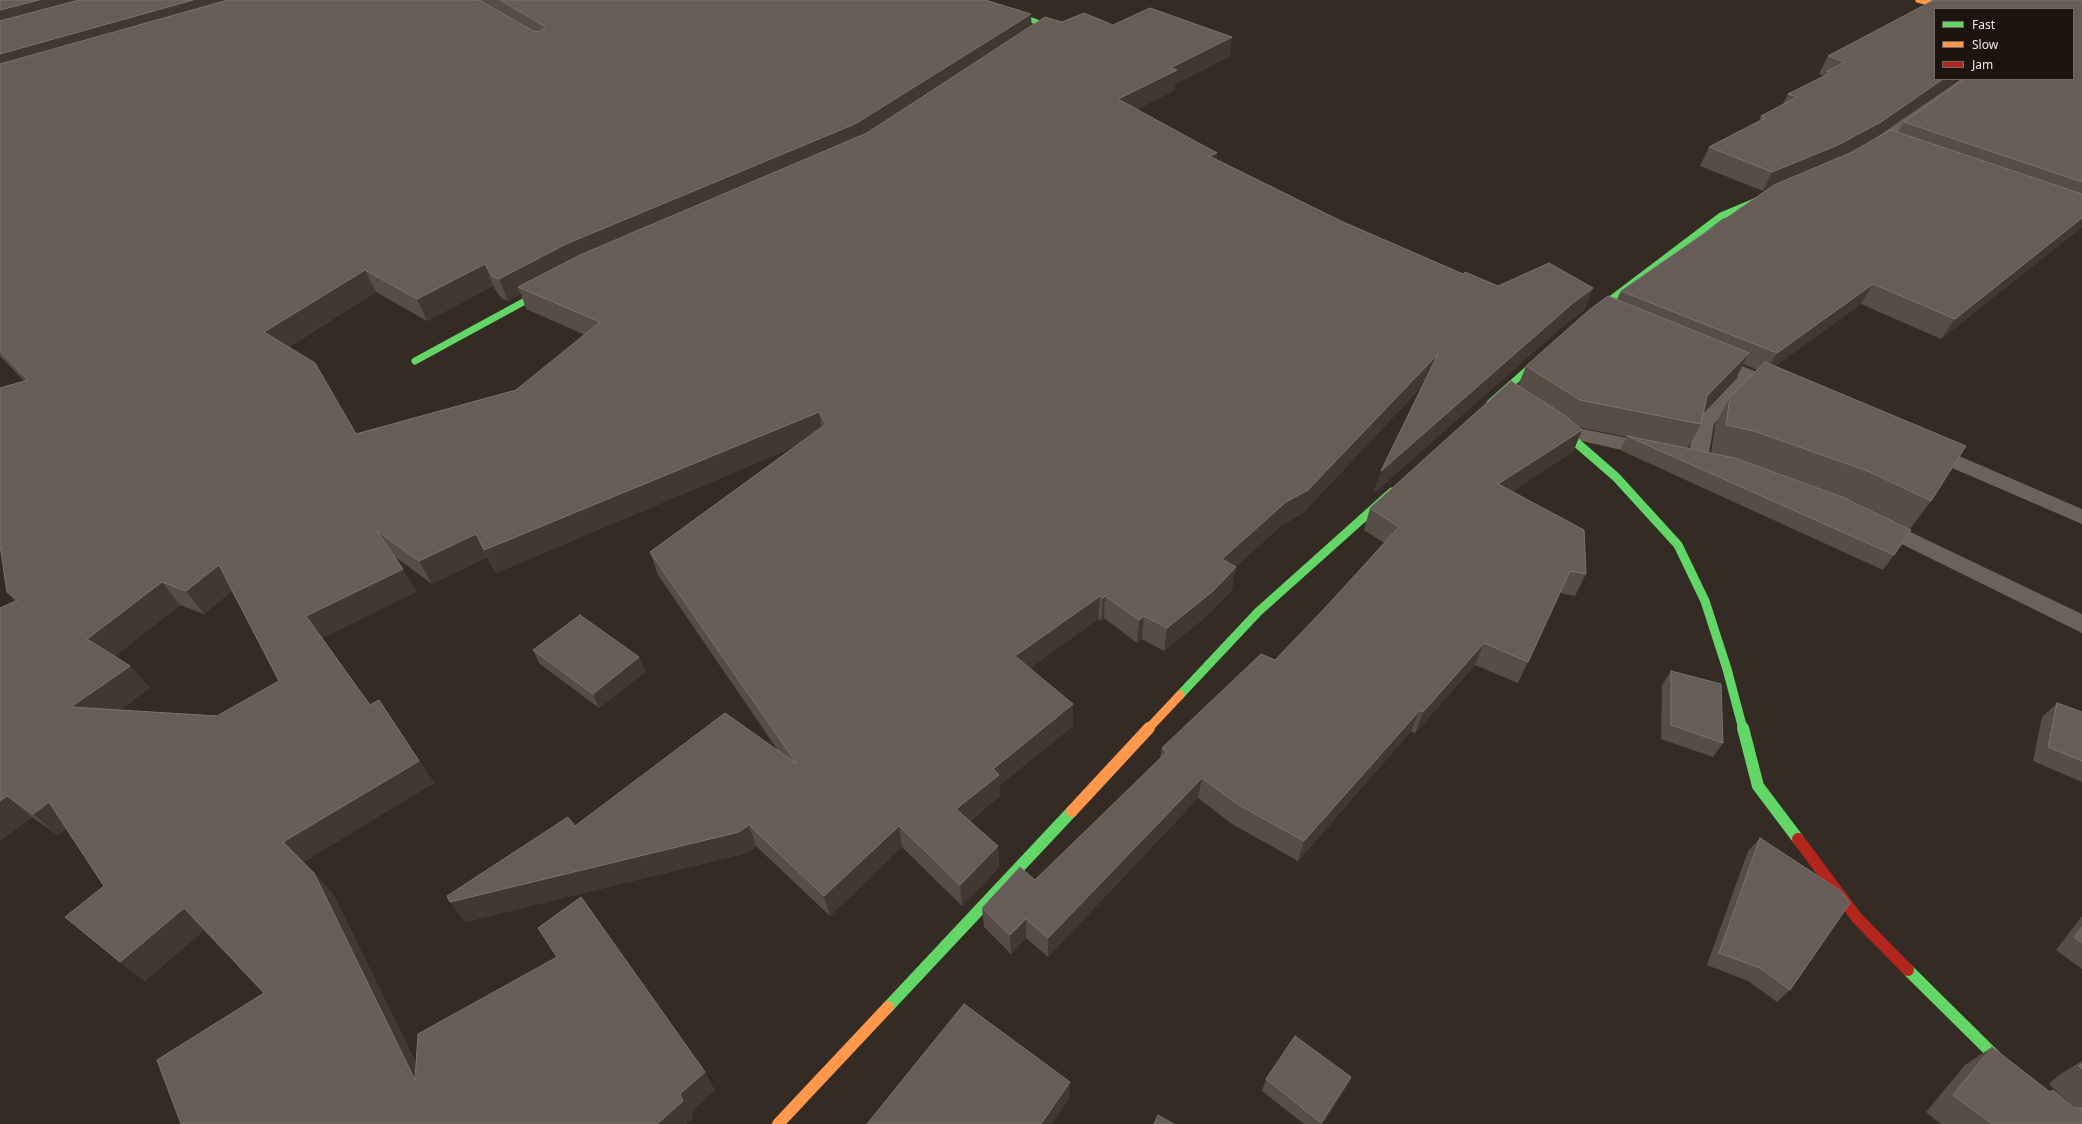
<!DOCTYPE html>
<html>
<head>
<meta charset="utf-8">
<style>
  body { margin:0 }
  #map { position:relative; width:2082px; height:1124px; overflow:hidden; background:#352b25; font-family:"Noto Sans",sans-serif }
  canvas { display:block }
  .legend { position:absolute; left:1934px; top:8px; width:140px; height:72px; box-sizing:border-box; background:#1d140f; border:1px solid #736862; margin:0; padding:5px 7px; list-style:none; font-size:12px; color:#f3e6df }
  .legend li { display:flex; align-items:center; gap:8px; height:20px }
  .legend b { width:20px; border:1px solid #736862 }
</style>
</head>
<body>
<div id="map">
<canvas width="2082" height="1124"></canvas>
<ul class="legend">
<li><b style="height:5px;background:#63d668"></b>Fast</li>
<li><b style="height:5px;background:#ff974d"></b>Slow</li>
<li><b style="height:5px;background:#b3261e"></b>Jam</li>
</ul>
</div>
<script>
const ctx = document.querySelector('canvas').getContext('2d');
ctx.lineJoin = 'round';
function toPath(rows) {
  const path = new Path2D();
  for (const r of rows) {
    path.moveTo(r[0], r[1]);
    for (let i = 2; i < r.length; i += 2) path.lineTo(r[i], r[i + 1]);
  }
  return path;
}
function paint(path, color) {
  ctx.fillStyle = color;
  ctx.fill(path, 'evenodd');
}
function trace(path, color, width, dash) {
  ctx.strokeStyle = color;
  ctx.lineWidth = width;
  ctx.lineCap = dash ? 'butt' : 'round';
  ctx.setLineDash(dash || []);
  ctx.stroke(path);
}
const street = toPath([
  [1961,79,1977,79,1890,141,1896,145,1894,148,1889,149,1874,145,1872,142,1874,139,1961,79],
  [1713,355,1786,383,1788,387,1786,391,1779,393,1753,383,1714,424,1708,458,1705,463,1698,465,1691,463,1688,458,1695,422,1738,377,1707,364,1704,360,1707,356,1713,355],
  [1563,425,1652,443,1659,445,1662,450,1659,455,1652,457,1556,435,1553,431,1556,427,1563,425],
  [1929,443,2082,509,2082,524,1922,455,1919,450,1922,445,1929,443],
  [1879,517,2082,614,2082,633,1871,529,1868,524,1871,519,1879,517]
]);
const fastFar3 = toPath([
  [978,0,1050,27,1038,35]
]);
const fastFar2 = toPath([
  [1589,316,1721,216,1771,195],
  [415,361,549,288],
  [1490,403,1545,354]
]);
const fastFar1 = toPath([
  [1553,425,1563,431,1616,477,1678,545,1705,601,1727,669,1743,729],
  [1180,695,1258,612,1392,492]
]);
const fast = toPath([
  [1743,728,1758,786,1798,839],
  [1908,970,2010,1071],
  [888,1007,1072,811]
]);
const slowFar2 = toPath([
  [1918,0,1957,9]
]);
const slowFar1 = toPath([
  [1148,729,1180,695]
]);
const slow = toPath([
  [1072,811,1149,728],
  [778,1124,888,1007]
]);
const jam = toPath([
  [1798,839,1857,918,1908,970]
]);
const wall = toPath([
  [0,0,985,0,1032,26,1062,22,1113,25,1230,56,1175,84,1175,90,1137,109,1216,159,1341,221,1463,274,1498,286,1593,288,1584,310,1564,325,1374,493,1381,471,1422,386,1303,513,1282,525,1235,567,1232,590,1209,614,1164,651,1142,639,1137,643,1104,618,1101,621,1098,619,1030,668,1073,726,1000,785,1000,796,970,821,998,846,999,867,962,906,902,847,830,916,756,846,747,853,465,922,575,826,779,752,658,575,650,552,794,447,496,573,487,557,432,584,394,556,416,592,322,638,370,705,394,722,434,783,303,862,333,894,416,1063,715,1090,691,1112,693,1118,686,1124,181,1124,264,993,204,930,145,981,120,962,104,886,66,829,58,835,32,817,1,840,0,839,0,608,15,601,7,592,24,381,0,356],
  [493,286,501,298,508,301,521,294,526,309,585,335,516,390,356,434,289,347,376,292,427,321],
  [232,591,279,681,217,716,119,710,150,688,130,666,115,656,180,605,204,614],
  [1934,0,2082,0,2082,227,1941,339,1861,304,1775,366,1966,446,1931,501,1910,529,1851,500,1739,459,1711,453,1715,425,1730,397,1757,370,1743,364,1736,378,1704,411,1701,424,1688,448,1735,458,1845,498,1911,530,1894,555,1883,570,1620,450,1627,437,1578,427,1582,430,1573,452,1512,491,1584,530,1586,574,1575,596,1560,593,1518,683,1475,665,1415,733,1411,731,1298,861,1232,824,1198,798,1048,957,1026,938,1011,954,984,927,982,908,1020,867,1035,880,1160,758,1162,748,1261,654,1275,660,1325,608,1384,543,1364,530,1370,508,1511,381,1518,386,1526,366,1588,311,1608,296,1617,299,1621,291,1770,188,1763,191,1700,166,1709,147,1759,121,1761,116,1783,104,1788,94,1824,76,1819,74,1828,56],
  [1935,9,2073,9,2073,79,1965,79,1904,122,1898,132,1891,130,1850,153,1839,158,1871,141,1958,79,1935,79],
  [533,650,639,657,645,672,599,708,540,664],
  [1671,671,1723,743,1713,757,1661,739,1662,685],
  [2057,703,2082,712,2082,782,2033,761,2042,717],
  [1760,838,1790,990,1777,1002,1748,981,1707,965,1748,851],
  [2082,916,2082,969,2056,950],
  [1992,1047,2049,1092,2053,1090,2074,1108,2049,1084,2059,1075,2082,1061,2082,1124,1941,1124,1926,1112,1965,1065],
  [1351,1077,1346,1088,1323,1124,1304,1124,1262,1091,1266,1079]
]);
const shadedWall = toPath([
  [39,0,121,0,0,31,0,10],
  [193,0,266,0,0,76,0,54],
  [1031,14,1032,32,857,145,518,287,521,294,508,301,499,279,566,244],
  [1232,37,1230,56,1175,84,1175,90,1117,119,1118,99,1170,68],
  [1943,79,1958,79,1871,141,1828,164,1763,191,1772,172],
  [1217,153,1214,173,1209,156],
  [2082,218,2082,227,1941,339,1955,319],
  [485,264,493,286,427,321,417,299],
  [365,270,376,292,277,354,264,332],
  [1873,284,1861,304,1765,373,1777,353],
  [1593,288,1584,310,1564,325,1374,493,1381,471,1573,303],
  [1749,353,1736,378,1694,421,1707,396],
  [1438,354,1431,376,1303,513,1282,525,1218,582,1222,559],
  [819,412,823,435,496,573,484,550],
  [1582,430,1573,452,1489,506,1498,484],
  [476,534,487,557,432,584,419,561],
  [219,565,236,588,204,614,186,591],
  [1236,567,1232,590,1209,614,1164,651,1167,628],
  [403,569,416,592,322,638,306,616],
  [162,582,180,605,108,662,87,639],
  [1100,596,1098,619,1016,679,1015,656],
  [1105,596,1104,618,1101,621,1103,598],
  [1144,616,1142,639,1137,643,1139,620],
  [1484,643,1475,665,1415,733,1423,712],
  [639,657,645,672,599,708,593,694],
  [130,666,150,688,93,730,71,707],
  [379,700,434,783,302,863,283,842],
  [1073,704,1073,726,1000,785,1000,796,958,830,956,809,993,769],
  [1420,710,1411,731,1298,861,1304,841],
  [1202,778,1198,798,1048,957,1048,938],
  [7,796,32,817,1,840,0,839,0,801],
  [49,802,73,823,58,835,33,814],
  [749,825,756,846,747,853,465,922,450,902],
  [899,826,902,847,830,916,824,896],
  [998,846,999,867,962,906,960,885],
  [314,873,333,894,433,1098,415,1080],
  [184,908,206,928,145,981,120,962],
  [1026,919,1026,938,1011,954,1010,935],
  [705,1072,715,1090,691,1112,693,1118,686,1124,657,1124,680,1094],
  [1351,1077,1346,1088,1323,1124,1321,1124],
  [1070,1082,1069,1099,1052,1124,1041,1124]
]);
const building = toPath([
  [0,0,39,0,0,10,0,0],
  [79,0,193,0,0,54,0,21,79,0],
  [228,0,479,0,533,31,539,32,546,27,500,0,985,0,1031,14,855,124,566,244,499,279,492,276,485,264,417,299,365,270,264,332,315,363,356,434,516,390,600,322,518,287,580,255,867,133,1045,17,1062,22,1084,13,1113,25,1150,8,1232,37,1170,68,1177,70,1118,99,1217,153,1209,156,1341,221,1463,274,1465,272,1498,286,1549,263,1593,288,1573,303,1381,471,1438,354,1308,490,1286,502,1222,559,1236,567,1213,591,1167,628,1144,616,1139,620,1105,596,1103,598,1100,596,1015,656,1073,704,993,769,999,775,956,809,998,846,960,885,899,826,824,896,749,825,739,832,450,902,447,896,568,817,575,826,725,713,797,764,650,552,826,424,819,412,484,550,476,534,419,561,376,530,403,569,306,616,370,705,379,700,419,761,283,842,314,873,415,1080,418,1034,557,957,538,928,581,897,705,1072,680,1094,683,1101,657,1124,181,1124,157,1060,264,993,184,908,120,962,65,917,104,886,49,802,33,814,7,796,0,801,0,608,18,600,7,592,0,545,0,388,28,380,0,351,0,64,228,0],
  [219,565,279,681,217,716,71,707,130,666,87,639,162,582,186,591,219,565],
  [1934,0,2082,0,2082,182,1904,122,1965,79,2073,79,2073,9,1935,9,1935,79,1943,79,1881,122,1838,145,1772,172,1709,147,1765,118,1761,116,1797,97,1788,94,1830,73,1827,71,1845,62,1828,56,1934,0],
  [1891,130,2082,194,2082,218,1955,319,1873,284,1777,353,1621,291,1774,185,1850,153,1891,130],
  [1608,296,1749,353,1707,396,1701,424,1580,400,1526,366,1588,311,1608,296],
  [1765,362,1966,446,1931,501,1870,472,1754,431,1726,425,1730,397,1765,362],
  [1511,381,1564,415,1582,430,1498,484,1584,530,1586,574,1570,571,1528,662,1484,643,1423,712,1420,710,1304,841,1237,804,1202,778,1048,938,1026,919,1010,935,982,908,1020,867,1035,880,1167,752,1162,748,1261,654,1275,660,1325,608,1399,527,1370,508,1511,381],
  [1627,436,1735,458,1845,498,1911,530,1894,555,1627,436],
  [580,615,639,657,593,694,533,650,580,615],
  [1671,671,1721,684,1723,743,1671,725,1671,671],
  [2057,703,2082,712,2082,761,2048,747,2057,703],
  [1760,838,1841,891,1850,903,1790,990,1760,968,1719,953,1760,838],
  [2082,927,2082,943,2074,937,2082,927],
  [964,1004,1070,1082,1041,1124,867,1124,964,1004],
  [1295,1036,1351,1077,1321,1123,1266,1079,1295,1036],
  [1992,1047,2050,1092,2053,1090,2074,1108,2082,1108,2082,1124,1992,1124,1953,1095,1992,1047],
  [2082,1064,2082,1069,2079,1066,2082,1064],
  [1158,1115,1174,1124,1154,1124,1158,1115]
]);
paint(street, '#6d625b');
trace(fastFar3, '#63d668', 5.5);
trace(fastFar2, '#63d668', 7);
trace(fastFar1, '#63d668', 9);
trace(fast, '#63d668', 12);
trace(slowFar2, '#ff974d', 5.5);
trace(slowFar1, '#ff974d', 9);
trace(slow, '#ff974d', 12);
trace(jam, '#b3261e', 12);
paint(wall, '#564d47');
paint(shadedWall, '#423833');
paint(building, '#675d58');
trace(building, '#7d726d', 1);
</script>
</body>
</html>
